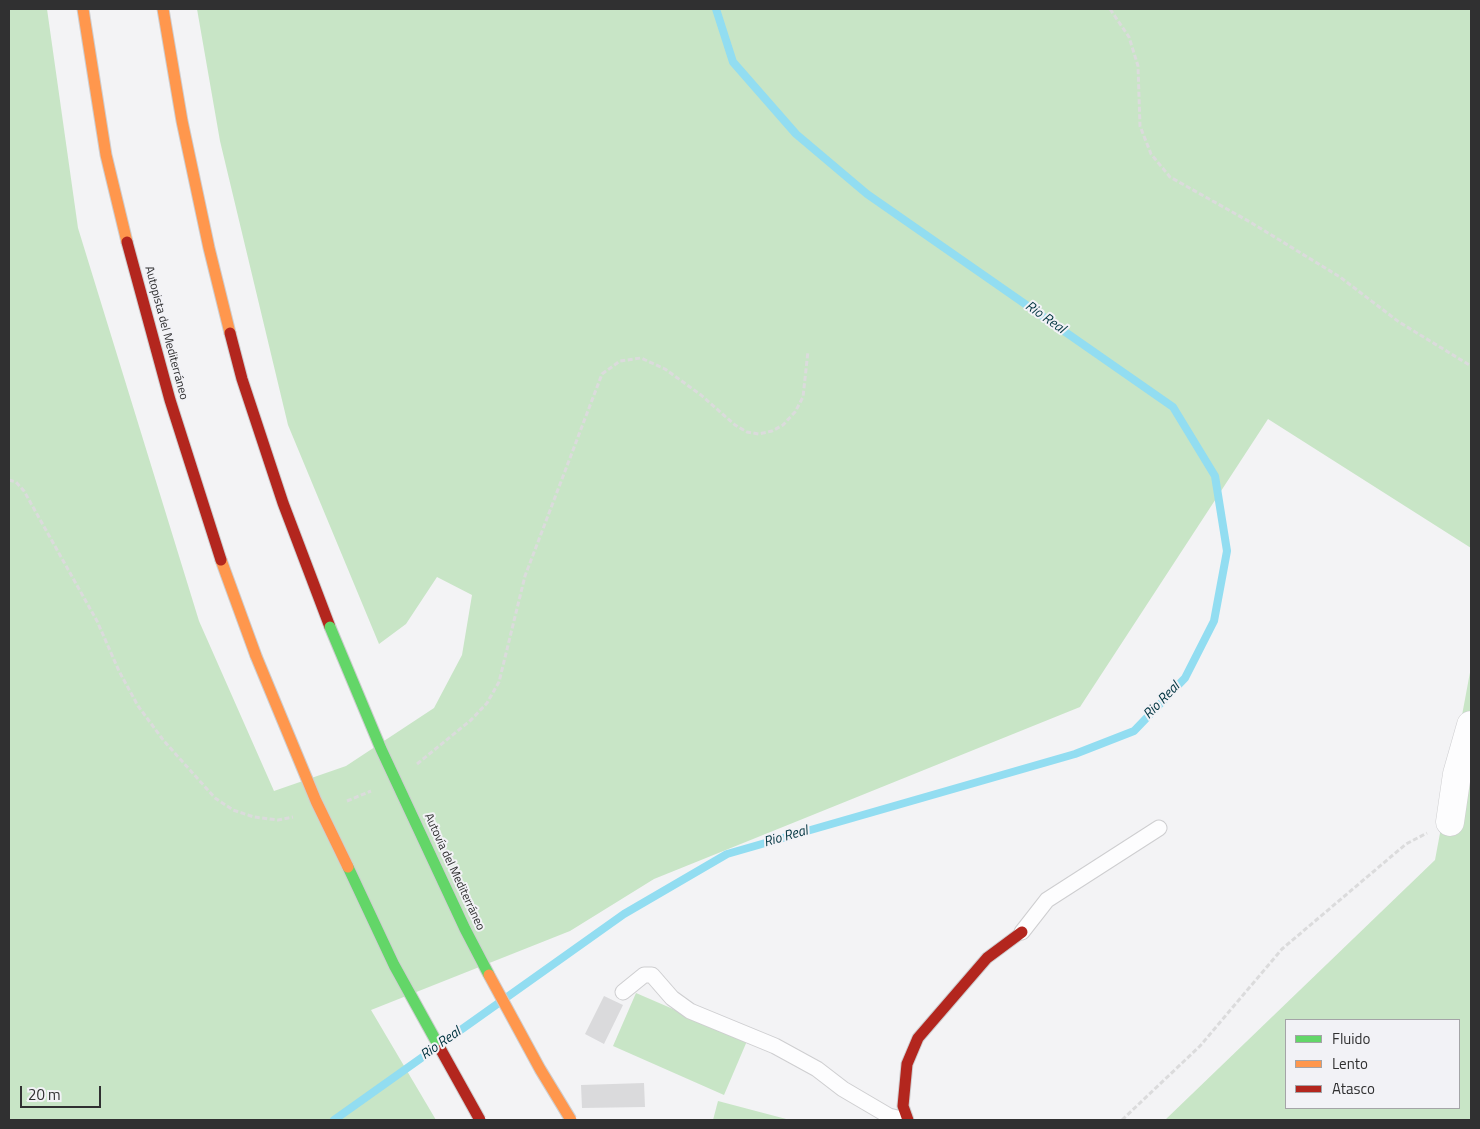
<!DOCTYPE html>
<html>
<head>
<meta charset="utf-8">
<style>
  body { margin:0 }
  #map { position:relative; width:1480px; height:1129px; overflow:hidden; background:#f3f3f5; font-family:"Titillium Web",sans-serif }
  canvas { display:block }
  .frame { position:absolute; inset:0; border:10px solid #303031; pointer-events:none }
  .legend { position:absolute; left:1285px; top:1019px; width:175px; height:90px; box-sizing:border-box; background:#f2f2f6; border:1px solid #a4a4a7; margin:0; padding:6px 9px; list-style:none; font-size:15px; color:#303031 }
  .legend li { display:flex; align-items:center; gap:10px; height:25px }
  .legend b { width:25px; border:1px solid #a4a4a7 }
  .scale { position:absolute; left:20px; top:1086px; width:81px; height:22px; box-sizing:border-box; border:2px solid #303031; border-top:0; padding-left:6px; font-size:15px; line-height:18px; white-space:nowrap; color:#303031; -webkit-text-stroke:4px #f2f2f6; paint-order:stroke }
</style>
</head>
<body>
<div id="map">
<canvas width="1480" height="1129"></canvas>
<div class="frame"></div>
<ul class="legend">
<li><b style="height:6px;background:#63d668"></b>Fluido</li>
<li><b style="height:6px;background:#ff974d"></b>Lento</li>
<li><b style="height:6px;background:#b3261e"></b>Atasco</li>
</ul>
<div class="scale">20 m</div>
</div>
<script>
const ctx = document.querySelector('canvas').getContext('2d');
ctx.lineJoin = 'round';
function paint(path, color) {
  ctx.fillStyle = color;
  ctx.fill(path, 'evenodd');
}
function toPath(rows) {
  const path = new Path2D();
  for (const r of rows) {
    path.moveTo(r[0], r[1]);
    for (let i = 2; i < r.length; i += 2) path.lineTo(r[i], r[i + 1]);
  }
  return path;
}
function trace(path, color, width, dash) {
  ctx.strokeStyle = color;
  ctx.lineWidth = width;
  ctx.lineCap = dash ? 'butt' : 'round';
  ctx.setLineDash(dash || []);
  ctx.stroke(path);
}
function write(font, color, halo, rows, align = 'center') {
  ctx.font = font + ' "Titillium Web",sans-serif';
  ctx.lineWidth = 4;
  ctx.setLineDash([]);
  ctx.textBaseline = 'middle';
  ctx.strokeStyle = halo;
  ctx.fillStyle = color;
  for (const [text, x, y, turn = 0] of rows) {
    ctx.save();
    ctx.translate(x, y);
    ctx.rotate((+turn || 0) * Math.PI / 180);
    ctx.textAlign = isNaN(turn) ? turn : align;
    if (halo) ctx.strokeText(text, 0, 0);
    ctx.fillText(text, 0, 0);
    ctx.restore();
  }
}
const green = toPath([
  [9,9,47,9,78,228,199,621,274,791,346,766,434,708,462,655,472,595,437,577,406,624,379,644,288,425,220,141,197,9,1471,9,1471,548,1268,419,1080,707,654,879,570,931,371,1010,436,1120,9,1120],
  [1471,667,1471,1120,1165,1120,1435,860],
  [1286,1020,1459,1020,1459,1108,1286,1108],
  [636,993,747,1041,724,1095,613,1046],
  [718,1101,790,1120,713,1120]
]);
const stream = toPath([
  [334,1120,624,914,727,854,1075,754,1134,731,1185,678,1214,621,1227,551,1215,476,1173,407,867,194,796,134,733,62,716,9]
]);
const building = toPath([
  [604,996,623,1005,604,1044,585,1034],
  [644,1083,645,1107,582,1108,581,1085]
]);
const path = toPath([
  [1110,9,1129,37,1138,66,1140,126,1151,154,1170,177,1250,222,1340,277,1399,322,1471,366],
  [9,480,16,482,24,491,97,621,119,671,138,706,164,741,215,798,233,810,254,817,278,820,293,817],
  [417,764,471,720,487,703,499,682,525,576,602,374,620,361,641,358,665,369,701,395,735,425,747,432,759,434,772,431,783,425,795,412,803,397,808,351],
  [347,801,371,791],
  [1122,1120,1200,1046,1282,949,1406,844,1427,833]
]);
const lane = toPath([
  [1022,932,1047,900,1159,828],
  [623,992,644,975,652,975,672,998,690,1011,775,1046,817,1069,843,1089,889,1116,905,1120]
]);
const street = toPath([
  [1450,822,1457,774,1471,725]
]);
const slow = toPath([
  [83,9,106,155,127,242],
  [163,9,182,121,209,248,230,333],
  [221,560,256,656]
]);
const jam = toPath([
  [127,242,170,400,221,560],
  [230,333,242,379,283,503,330,627],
  [908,1120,903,1106,907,1064,918,1038,987,958,1022,932]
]);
const fastBridge = toPath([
  [330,627,381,749,465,929,489,975],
  [348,867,394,965,441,1050]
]);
const slowBridge = toPath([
  [256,656,316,801,348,867],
  [489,975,540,1069,571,1120]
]);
const jamBridge = toPath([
  [441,1050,480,1120]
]);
const streetNames = [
  ["Autopista del Mediterráneo",166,333,75],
  ["Autovía del Mediterráneo",454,872,65]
];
const waterNames = [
  ["Rio Real",1045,318,35],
  ["Rio Real",1162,701,-46],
  ["Rio Real",786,837,-16],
  ["Rio Real",441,1044,-35]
];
paint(green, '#c8e5c6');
trace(stream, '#92ddf1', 8);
paint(building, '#dadadc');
trace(lane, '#ceced0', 17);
trace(street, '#ceced0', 29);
trace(slow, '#ceced0', 13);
trace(jam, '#ceced0', 13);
trace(path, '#dbdbdc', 3, [5, 2.5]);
trace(lane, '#fdfdfe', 15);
trace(street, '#fdfdfe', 28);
trace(slow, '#ff974d', 11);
trace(jam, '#b3261e', 11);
trace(fastBridge, '#ceced0', 13, []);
trace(slowBridge, '#ceced0', 13, []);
trace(jamBridge, '#ceced0', 13, []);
trace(fastBridge, '#63d668', 11);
trace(slowBridge, '#ff974d', 11);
trace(jamBridge, '#b3261e', 11);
write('12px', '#303031', '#f2f2f6', streetNames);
write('italic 14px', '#003440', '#f2f2f6', waterNames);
</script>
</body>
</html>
